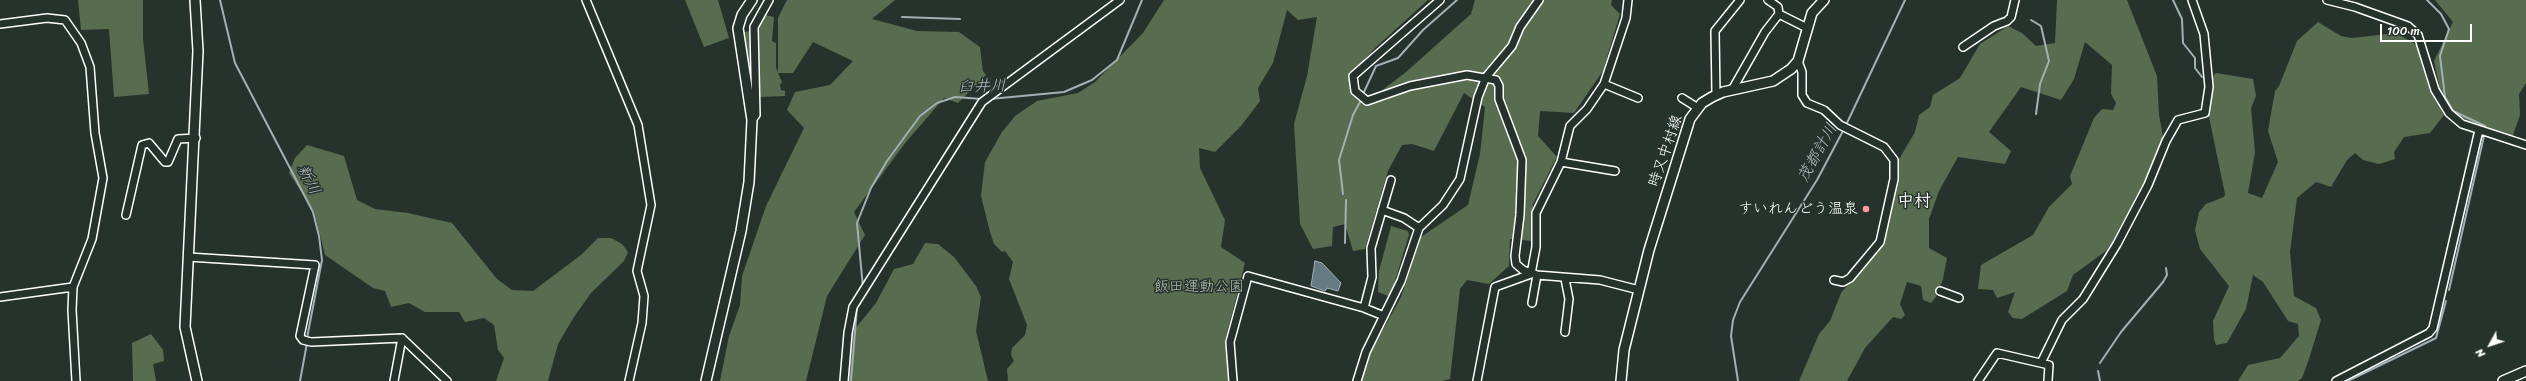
<!DOCTYPE html>
<html>
<head>
<meta charset="utf-8">
<style>
  body { margin:0 }
  #map { position:relative; width:2526px; height:381px; overflow:hidden; background:#26332d; font-family:Sriracha,sans-serif }
  canvas { display:block }
  .north { position:absolute; left:2470px; top:325px; width:40px; height:40px; -webkit-text-stroke:3px #26332d; paint-order:stroke; rotate:230deg; font-size:11px; font-weight:700; line-height:16px; text-align:center; color:#fff }
  .north::after { content:''; display:block; margin:auto; width:14px; height:18px; background:#fff; clip-path:polygon(50% 0,100% 100%,50% 72%,0 100%) }
  .scale { position:absolute; left:2380px; top:24px; width:92px; height:18px; box-sizing:border-box; border:2px solid #fff; border-top:0; padding-left:5px; font-size:12px; line-height:14px; white-space:nowrap; color:#fff; -webkit-text-stroke:3px #26332d; paint-order:stroke }
</style>
</head>
<body>
<div id="map">
<canvas width="2526" height="381"></canvas>
<div class="north">N</div>
<div class="scale">100 m</div>
</div>
<script>
const ctx = document.querySelector('canvas').getContext('2d');
ctx.lineJoin = 'round';
function paint(path, color) {
  ctx.fillStyle = color;
  ctx.fill(path, 'evenodd');
}
function toPath(rows) {
  const path = new Path2D();
  for (const r of rows) {
    path.moveTo(r[0], r[1]);
    for (let i = 2; i < r.length; i += 2) path.lineTo(r[i], r[i + 1]);
  }
  return path;
}
function trace(path, color, width, dash) {
  ctx.strokeStyle = color;
  ctx.lineWidth = width;
  ctx.lineCap = dash ? 'butt' : 'round';
  ctx.setLineDash(dash || []);
  ctx.stroke(path);
}
function write(font, color, halo, rows, align = 'center') {
  ctx.font = font + ' Sriracha,"Klee One",sans-serif';
  ctx.lineWidth = 3;
  ctx.setLineDash([]);
  ctx.textBaseline = 'middle';
  ctx.strokeStyle = halo;
  ctx.fillStyle = color;
  for (const [text, x, y, turn = 0] of rows) {
    ctx.save();
    ctx.translate(x, y);
    ctx.rotate((+turn || 0) * Math.PI / 180);
    ctx.textAlign = isNaN(turn) ? turn : align;
    if (halo) ctx.strokeText(text, 0, 0);
    ctx.fillText(text, 0, 0);
    ctx.restore();
  }
}
const green = toPath([
  [78,0,143,0,143,39,149,94,114,97,109,29,81,30],
  [685,0,718,0,729,38,704,47],
  [787,0,895,0,872,19,917,31,959,32,980,47,983,71,986,75,958,103,944,98,906,142,854,212,865,235,827,296,806,381,720,381,729,336,740,305,742,276,766,206,804,128,787,110,795,92,830,85,853,61,813,42,793,73,778,73,782,82,780,85,781,90,785,91,785,96,759,97,757,31,765,15,774,17,772,41,776,43,776,68,778,72,778,18],
  [1164,0,1428,0,1375,48,1359,66,1357,78,1358,90,1367,98,1376,95,1406,72,1471,14,1475,0,1612,0,1611,5,1620,14,1603,71,1574,113,1540,111,1538,136,1557,157,1533,204,1532,241,1510,239,1509,266,1489,284,1467,280,1460,289,1450,379,1442,381,1361,381,1363,369,1379,337,1401,297,1421,237,1468,205,1480,154,1485,107,1464,93,1434,151,1412,144,1402,145,1388,171,1365,249,1353,251,1345,224,1333,227,1332,246,1313,249,1300,224,1294,124,1307,76,1317,17,1298,20,1287,10,1273,63,1258,88,1260,101,1241,126,1215,152,1199,148,1200,168,1225,220,1221,247,1245,263,1225,341,1230,381,1008,381,1007,369,1014,361,1011,355,1012,348,1025,335,1027,325,1009,279,1013,262,1005,251,1002,252,994,244,990,232,981,196,985,162,1002,132,1015,116,1037,101,1078,93,1095,82,1143,33],
  [2057,0,2127,0,2157,76,2159,115,2164,142,2140,195,2121,231,2106,251,2073,275,2067,291,2022,319,2013,318,2008,312,2015,292,1997,298,1993,290,1978,289,1981,265,2033,235,2049,207,2072,184,2070,176,2094,118,2102,109,2113,110,2116,103,2111,94,2112,65,2085,42,2074,79,2061,100,2021,87,1989,132,2011,151,2005,164,1958,157,1939,191,1929,219,1929,248,1947,258,1943,279,1936,297,1931,303,1923,300,1921,286,1907,282,1900,304,1905,315,1901,319,1893,317,1865,348,1847,381,1799,381,1819,334,1830,321,1841,293,1882,243,1897,183,1898,161,1915,132,1919,115,1930,107,1933,95,1960,78,1980,44,2008,26,2022,33,2036,46,2055,43],
  [2435,0,2526,0,2526,83,2519,94,2520,115,2512,138,2492,139,2457,124,2444,109,2434,61,2453,22],
  [2318,22,2341,36,2352,38,2396,33,2417,45,2429,88,2444,115,2430,133,2404,137,2394,152,2395,159,2379,164,2363,160,2355,153,2347,160,2331,187,2316,182,2297,198,2290,252,2294,296,2316,308,2321,320,2308,362,2302,378,2298,381,2238,381,2248,365,2280,358,2299,336,2298,324,2288,321,2263,282,2253,275,2246,309,2227,343,2216,345,2214,339,2213,321,2229,286,2200,249,2195,230,2199,212,2206,204,2224,197,2225,194,2208,112,2212,77,2216,73,2253,79,2256,96,2251,108,2255,152,2248,193,2262,198,2278,162,2268,131,2275,91,2279,86,2297,41],
  [750,31,753,82,750,83,744,32],
  [307,145,344,156,357,200,375,209,408,213,452,223,497,279,512,290,533,291,581,255,598,238,611,238,622,244,628,252,624,261,591,293,574,317,558,344,548,381,496,381,504,358,498,350,494,325,484,318,465,322,459,312,425,312,409,303,391,307,385,291,373,288,325,255,314,211,289,173,295,158],
  [1391,226,1408,231,1409,235,1391,294,1388,296,1378,292,1379,271],
  [925,243,938,244,954,257,976,286,981,297,976,331,988,381,847,381,850,335,876,303,894,269,913,264],
  [151,334,163,350,164,361,153,364,156,381,133,381,132,343]
]);
const water = toPath([
  [1315,261,1322,263,1341,283,1338,291,1327,288,1325,291,1311,286,1315,261]
]);
const stream = toPath([
  [220,0,235,63,313,212,319,236,322,260,307,338],
  [2173,0,2182,19,2183,43,2195,58,2195,68,2202,77],
  [2427,0,2441,14,2449,29,2440,56,2445,97,2453,111,2485,126],
  [902,17,960,19],
  [2031,20,2041,26,2049,61,2040,84,2036,114],
  [1364,92,1376,66,1398,58,1423,30,1457,0],
  [990,99,1064,92,1092,80,1117,60,1142,0],
  [1846,125,1905,0],
  [1343,194,1339,160,1353,115,1360,102],
  [1345,243,1346,200],
  [863,288,857,223,871,188,887,161,920,116,937,103,955,97,982,99],
  [2449,290,2484,136],
  [2100,363,2121,332,2163,282,2167,275,2166,268],
  [2098,371,2100,381],
  [300,381,307,343],
  [851,381,857,307],
  [1738,381,1731,336,1733,320,1740,302,1817,180,1844,129],
  [2348,381,2436,338,2446,301]
]);
const street = toPath([
  [586,0,638,125,651,205,637,271,644,296,642,323,629,381],
  [1440,0,1353,76,1355,91,1367,101,1410,86,1467,75,1496,80,1499,86,1499,99,1522,160,1520,215,1515,256,1516,264,1523,270,1537,275,1600,280,1639,290],
  [1768,0,1778,7,1779,14,1807,28],
  [2327,0,2355,7,2408,26,2418,35,2435,90,2449,113,2462,124,2526,145],
  [0,24,47,18,65,20,81,43,90,67,95,133,103,178,92,239,73,287,72,310,76,381],
  [1963,47,1994,26,2007,21,2011,17,2015,0],
  [1798,61,1802,72,1802,95,1807,103,1824,110,1840,125,1884,147,1894,160,1894,179,1880,242,1850,278,1843,282,1834,280],
  [1604,84,1638,98],
  [1732,90,1765,32,1779,14],
  [1716,95,1715,31,1740,0],
  [1682,98,1698,108],
  [752,120,756,115,754,27,769,0],
  [1561,162,1615,171],
  [1382,210,1404,218,1419,228],
  [126,215,142,145,149,143,165,162,168,162,178,139,196,138],
  [188,257,315,265,300,336,303,340,311,342,402,338,447,381],
  [1565,279,1569,299,1565,332],
  [1940,291,1959,298],
  [0,297,73,287],
  [1532,303,1537,275],
  [1364,308,1372,277,1371,248,1391,180],
  [2041,363,2062,320,2083,299,2117,244,2148,185,2166,141,2178,120,2205,113,2209,87,2204,34,2192,0],
  [394,381,402,338],
  [844,381,848,333,853,307,982,102,1120,0],
  [1233,381,1230,342,1248,276,1364,308,1384,316],
  [1357,381,1366,352,1401,281,1419,228,1443,205,1460,179,1478,97,1486,77,1512,46,1520,27,1539,0],
  [1477,381,1495,287,1531,274,1536,247,1536,213,1561,162,1570,126,1587,109,1604,84,1626,18,1628,0],
  [1978,381,1997,353,2049,365,2048,381],
  [2336,381,2429,333,2433,328,2479,130]
]);
const secondary = toPath([
  [195,0,198,51,185,327,197,381],
  [706,381,741,231,749,182,752,120,738,28,742,15,752,0],
  [1621,381,1624,350,1649,250,1690,119,1702,103,1712,97,1723,92,1773,81,1791,69,1798,61,1812,13,1824,0],
  [2503,381,2526,371]
]);
const markers = [
  [1866,209,4,"#ff9aa2"]
];
const streetNames = [
  ["時又中村線",1666,151,-71]
];
const poiNames = [
  ["すいれんどう温泉",1858,209]
];
const parkNames = [
  ["飯田運動公園",1199,287]
];
const waterNames = [
  ["臼井川",982,87,-1],
  ["茂都計川",1818,153,-61],
  ["新川",308,180,63]
];
const quarterNames = [
  ["中村",1914,202]
];
paint(green, '#586c4f');
paint(water, '#647b84');
trace(water, '#a2b0b5', 1);
trace(stream, '#a2b0b5', 2);
trace(street, '#fff', 10);
trace(secondary, '#fff', 12);
trace(street, '#26332d', 7);
trace(secondary, '#26332d', 9);
for (const [x, y, r, color] of markers) {
  const dot = new Path2D();
  dot.arc(x, y, r, 0, 2 * Math.PI);
  ctx.fillStyle = color;
  ctx.fill(dot);
  trace(dot, '#26332d', 1.5);
}
write('15px', '#fff', '#26332d', streetNames);
write('15px', '#fff', '#26332d', poiNames, 'right');
write('15px', '#b4bdb0', '#26332d', parkNames);
write('italic 16px', '#b2bdc2', '#26332d', waterNames);
write('bold 17px', '#fff', '#26332d', quarterNames);
</script>
</body>
</html>
